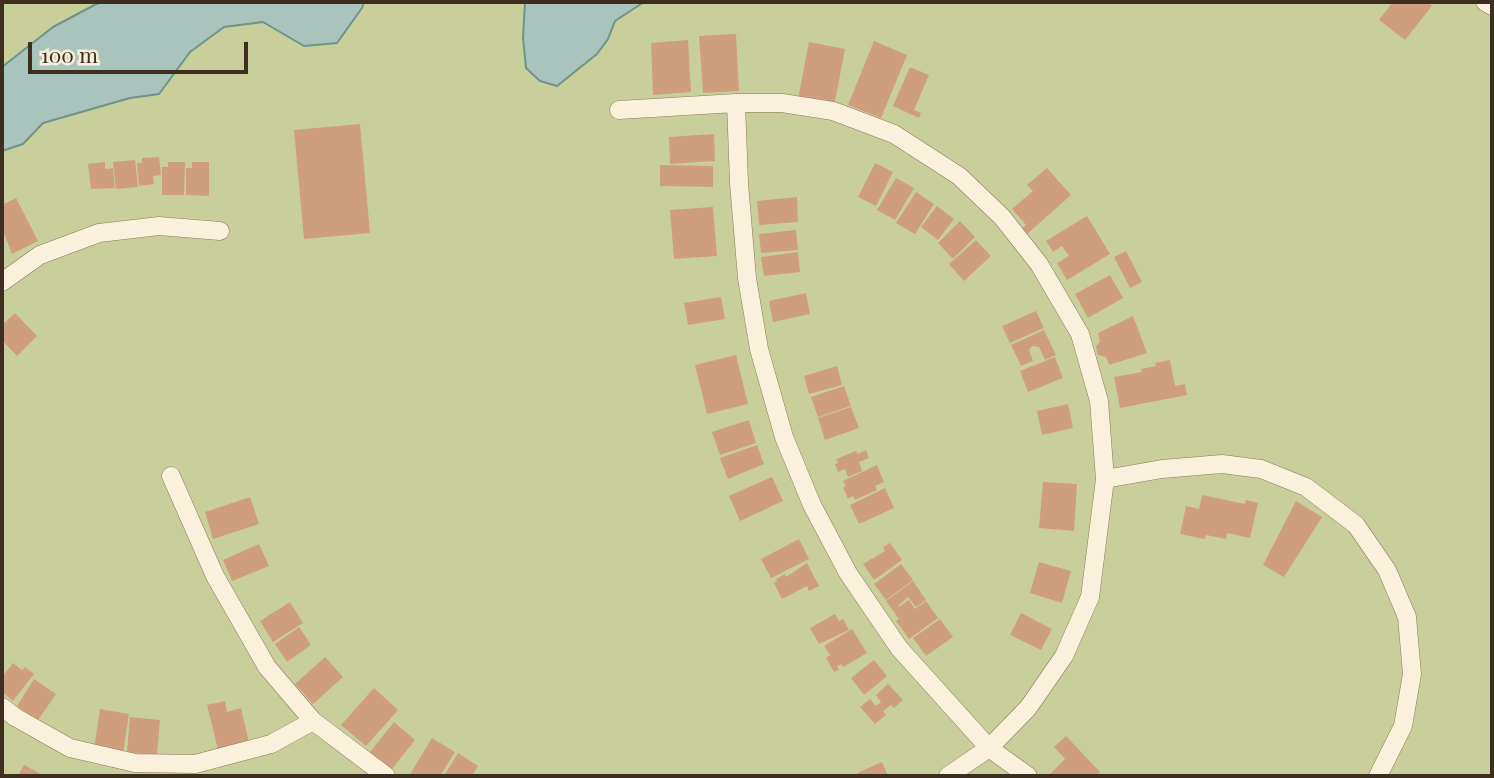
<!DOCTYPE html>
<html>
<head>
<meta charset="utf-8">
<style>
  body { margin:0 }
  #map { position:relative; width:1494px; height:778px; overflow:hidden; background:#f0e4c8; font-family:"Playfair Display",serif }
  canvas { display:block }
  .frame { position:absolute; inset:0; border:4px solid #3d2e20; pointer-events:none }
  .scale { position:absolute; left:28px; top:42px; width:220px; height:32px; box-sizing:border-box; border:4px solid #3d2e20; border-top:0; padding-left:9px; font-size:21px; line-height:24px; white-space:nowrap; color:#3d2e20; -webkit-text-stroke:5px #f7eed8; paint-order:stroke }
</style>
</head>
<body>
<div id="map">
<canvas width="1494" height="778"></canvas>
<div class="frame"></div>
<div class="scale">100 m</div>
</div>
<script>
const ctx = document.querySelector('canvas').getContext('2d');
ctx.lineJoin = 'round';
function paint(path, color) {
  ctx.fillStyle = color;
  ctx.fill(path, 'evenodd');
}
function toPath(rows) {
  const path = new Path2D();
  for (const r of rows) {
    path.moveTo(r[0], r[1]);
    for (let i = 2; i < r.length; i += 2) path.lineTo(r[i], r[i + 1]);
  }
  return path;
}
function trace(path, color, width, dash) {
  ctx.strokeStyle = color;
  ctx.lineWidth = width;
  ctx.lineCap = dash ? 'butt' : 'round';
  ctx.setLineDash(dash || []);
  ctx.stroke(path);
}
const green = toPath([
  [2,2,1492,2,1492,776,2,776]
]);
const water = toPath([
  [100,2,364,2,362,8,337,43,304,46,263,22,224,27,190,52,159,94,130,98,43,123,23,144,2,151,2,67,53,27,100,2],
  [525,2,644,2,615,21,608,39,597,54,557,86,540,81,526,68,523,38,525,2]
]);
const building = toPath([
  [1393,2,1427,2,1432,6,1405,40,1379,20],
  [736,34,739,91,703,93,699,36],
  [688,40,691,92,653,95,651,43],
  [874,41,907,55,881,118,848,105],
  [809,42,845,49,834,106,798,99],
  [910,67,929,75,914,110,921,113,919,118,893,106],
  [360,124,370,233,304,239,294,130],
  [714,134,715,161,670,164,669,137],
  [159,157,161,175,153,176,154,184,139,186,137,163,142,163,142,158],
  [135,160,138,187,116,189,113,162],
  [105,162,105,169,113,168,115,188,91,189,88,164],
  [168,162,185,162,184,195,162,195,162,167,168,167],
  [192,162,209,162,209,196,186,195,186,168,192,168],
  [875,163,893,172,876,206,858,197],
  [660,165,713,166,713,187,660,186],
  [1047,168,1071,195,1026,235,1021,229,1026,225,1012,209,1033,191,1027,185],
  [896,178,914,188,895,220,877,210],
  [916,192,934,204,915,234,896,223],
  [797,197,798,222,759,225,757,201],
  [16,198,38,241,12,254,2,228,2,205],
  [937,206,954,219,938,240,921,227],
  [713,207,717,256,674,259,670,210],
  [1087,216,1110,254,1067,280,1057,263,1069,256,1062,246,1053,252,1046,241],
  [960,221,975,237,953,259,938,243],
  [796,230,798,250,761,253,759,234],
  [976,240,991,256,964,281,949,264],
  [1126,251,1142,282,1130,288,1114,257],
  [798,252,800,272,764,276,761,257],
  [1110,275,1123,298,1088,318,1075,294],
  [806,293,810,314,773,322,769,301],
  [721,297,725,319,688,325,684,303],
  [1036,311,1044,328,1010,343,1002,326],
  [15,313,37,336,17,356,2,340,2,325],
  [1133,316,1147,353,1109,365,1106,357,1098,355,1097,352,1096,346,1100,342,1098,333],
  [1044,330,1056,355,1045,360,1039,347,1032,346,1029,350,1033,361,1021,366,1011,345],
  [736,355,748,404,707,414,695,365],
  [1055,357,1063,378,1028,392,1020,371],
  [1170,360,1175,386,1185,384,1187,395,1120,408,1114,377,1142,372,1141,369,1156,366,1155,363],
  [837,366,842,385,809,394,804,376],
  [844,386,851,406,818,417,811,397],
  [1068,404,1073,428,1042,435,1037,411],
  [851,407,859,428,825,440,818,418],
  [749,420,756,443,720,455,712,432],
  [757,445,764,464,728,479,720,458],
  [866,450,869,458,859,462,862,471,848,477,845,469,838,472,835,464,838,463,836,459,856,451,858,454],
  [877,465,884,482,875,486,877,490,855,500,853,496,848,499,843,487,846,486,843,481],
  [772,477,783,501,740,521,729,496],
  [1043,482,1077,484,1074,531,1039,528],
  [885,488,894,508,859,524,850,505],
  [1202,495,1245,504,1246,500,1258,503,1250,538,1227,533,1226,539,1206,535,1205,539,1180,534,1186,506,1199,509],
  [250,497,259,524,213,539,205,512],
  [1296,501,1322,517,1284,577,1263,565],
  [799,539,809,559,771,578,761,559],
  [890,543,902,560,874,580,863,564,885,551,883,547],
  [259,544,269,566,232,581,223,560],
  [1039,562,1071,571,1062,603,1030,593],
  [807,563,819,586,809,591,807,586,782,599,774,583,777,581,776,579,785,574,786,577],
  [901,564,913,580,886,600,874,584],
  [913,581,926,600,916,607,908,597,898,606,899,607,909,600,915,609,926,601,938,618,909,639,896,621,899,619,886,601],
  [290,602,303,623,273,642,260,621],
  [1021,613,1052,629,1041,650,1010,635],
  [835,614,839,621,843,619,849,630,819,644,810,628],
  [940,619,953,637,926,656,913,638],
  [299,627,311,645,287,662,275,644],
  [852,629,867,653,843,667,841,664,837,666,839,670,834,672,826,658,830,655,824,646],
  [325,657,343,677,313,704,295,684],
  [874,660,887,676,864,695,851,678],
  [13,663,22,670,25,667,34,674,13,701,2,692,2,677],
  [34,679,56,694,38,720,17,706],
  [888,684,903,700,894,708,891,705,883,711,886,715,875,724,860,707,870,699,876,706,881,702,876,695],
  [374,688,398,710,366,746,341,725],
  [225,701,227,712,241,708,249,743,218,750,207,705],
  [100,709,129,714,123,753,94,749],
  [130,717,160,720,157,755,127,752],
  [394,722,415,740,391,770,370,752],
  [1066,736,1100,772,1095,776,1052,776,1050,774,1065,759,1054,747],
  [432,738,455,752,440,776,409,776],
  [458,753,478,766,472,776,444,776],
  [882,762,888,776,859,776,857,773],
  [24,765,45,776,18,776]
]);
const minor = toPath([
  [1485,2,1492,6],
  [736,103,739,183,747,278,759,349,784,437,812,505,848,573,899,648,989,748,1028,776],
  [619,110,736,103,782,103,833,111,894,134,959,176,1002,217,1039,264,1080,334,1099,401,1105,479,1090,597,1064,656,1028,708,989,748,948,776],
  [2,282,40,255,99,233,159,226,220,231],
  [171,476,215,576,267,667,313,721,386,776],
  [1105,479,1162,469,1222,464,1261,469,1306,487,1356,525,1387,570,1407,617,1412,674,1403,726,1378,776],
  [2,707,15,717,70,748,135,763,195,764,271,744,313,721]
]);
paint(green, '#c9cf9b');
paint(water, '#a9c4bc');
trace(water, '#6f938a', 2);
paint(building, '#cf9f7d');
trace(minor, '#8d765c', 19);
trace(minor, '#faf1dc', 18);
</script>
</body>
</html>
